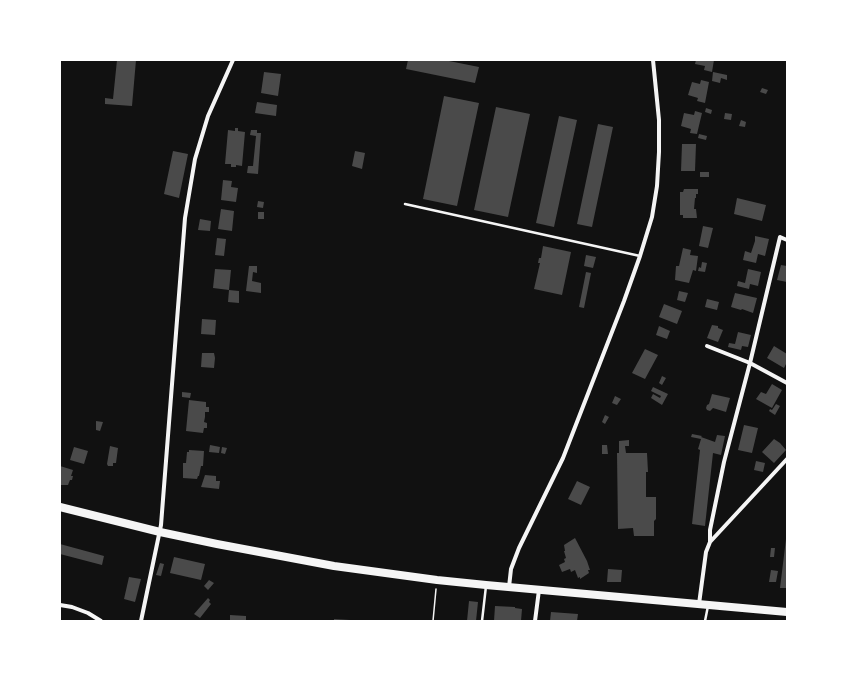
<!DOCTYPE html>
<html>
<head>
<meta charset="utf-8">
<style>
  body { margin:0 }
  #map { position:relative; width:847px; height:681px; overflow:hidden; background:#111; font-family:"Roboto Serif",serif }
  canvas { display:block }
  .frame { position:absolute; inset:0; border:61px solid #fff; pointer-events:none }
</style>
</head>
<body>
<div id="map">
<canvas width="847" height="681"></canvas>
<div class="frame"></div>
</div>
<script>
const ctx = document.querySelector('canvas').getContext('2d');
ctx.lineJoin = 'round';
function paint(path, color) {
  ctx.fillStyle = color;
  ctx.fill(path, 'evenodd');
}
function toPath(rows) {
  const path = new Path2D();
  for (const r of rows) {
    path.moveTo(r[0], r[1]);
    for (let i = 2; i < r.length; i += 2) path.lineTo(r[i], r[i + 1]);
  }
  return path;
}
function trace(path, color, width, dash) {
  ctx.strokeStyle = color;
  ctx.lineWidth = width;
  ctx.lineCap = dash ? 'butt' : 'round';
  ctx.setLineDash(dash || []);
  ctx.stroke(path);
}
const building = toPath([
  [117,60,136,60,132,106,105,104,105,98,113,99],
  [408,60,444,60,479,67,475,83,406,69],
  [696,60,714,60,712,72,704,70,705,66,695,64],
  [264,72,281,74,278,96,261,93],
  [713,72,727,75,727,80,721,78,720,83,712,81],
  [701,80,709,82,705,103,697,101,698,98,688,95,692,82,700,84],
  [762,88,768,90,766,94,760,92],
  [444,96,479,103,457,206,423,199],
  [257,102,277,105,276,116,255,113],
  [496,107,530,114,508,217,474,210],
  [706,108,712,110,711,114,705,112],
  [695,111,702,113,697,134,690,133,691,129,681,126,684,113,694,115],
  [725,113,732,114,731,120,724,119],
  [559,116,577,120,554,227,536,223],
  [741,120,746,122,745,127,739,126],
  [598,124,613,127,592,227,577,224],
  [235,128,238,128,238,131,245,132,242,166,236,165,236,167,231,167,231,164,225,164,228,130,235,131],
  [251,130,257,130,257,133,261,133,258,174,247,173,248,166,253,166,256,136,250,135],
  [699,134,707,136,706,140,698,138],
  [682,144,696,144,695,171,681,171],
  [173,151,188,154,179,198,164,194],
  [355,151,365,153,362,169,352,166],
  [700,172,709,172,709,177,700,177],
  [223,180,232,181,231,187,238,188,236,202,221,200],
  [684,189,698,189,698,194,696,194,696,198,695,198,694,209,696,209,697,218,683,218,683,215,680,215,680,192,683,192],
  [737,198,766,205,762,221,734,214],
  [258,201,264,202,263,208,257,207],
  [221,209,234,211,232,231,218,229],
  [258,212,264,212,264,219,258,219],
  [200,219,211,221,210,231,198,230],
  [703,226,713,228,708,248,699,246],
  [755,236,769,239,765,256,758,254,756,263,743,260,745,251,751,253,755,241],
  [217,238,226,239,224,256,215,255],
  [543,246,571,252,562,295,534,289,540,263,538,263,539,258,541,258],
  [683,248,691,250,690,255,698,256,696,271,693,270,689,283,675,280,676,266,679,266],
  [586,255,596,257,593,268,584,266],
  [702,262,707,263,705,272,698,271,699,267,701,268],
  [781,265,787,266,787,282,777,280],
  [249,266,257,266,257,273,253,272,252,281,261,283,261,293,246,291],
  [215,269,231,270,229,290,213,288],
  [748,269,761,272,758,286,750,284,749,289,737,286,738,281,745,283],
  [586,272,591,273,584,308,579,307],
  [229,290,239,291,239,303,228,302],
  [679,291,688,293,685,302,677,300],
  [735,293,757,298,753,313,742,309,741,310,731,307],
  [707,299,719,302,717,310,705,307],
  [664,304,682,311,677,324,659,317],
  [202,319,216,320,215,335,201,334],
  [712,325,718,326,718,328,723,330,718,342,707,338],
  [659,326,670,331,667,339,656,335],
  [738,332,751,335,748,347,742,346,741,350,728,347,729,343,735,344],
  [774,346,787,354,787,362,784,368,767,358],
  [645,349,658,355,645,379,632,373],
  [202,353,214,353,215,358,214,368,201,367],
  [662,376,666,378,662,385,659,383],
  [772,384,782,390,772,408,756,399,761,392,766,394],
  [653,387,668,394,662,405,651,398,653,394,660,398,661,396,651,391],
  [182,392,191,393,190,398,182,397],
  [712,394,730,398,726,412,713,408,710,411,707,410,706,408,707,405,709,404],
  [615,396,621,399,617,405,612,403],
  [189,400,206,402,206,407,209,407,209,412,205,412,205,417,204,422,207,423,207,428,204,428,203,433,186,431],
  [776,404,780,406,775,415,769,411,770,409,772,410],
  [605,415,609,417,605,424,602,422],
  [96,421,103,422,100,431,96,430],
  [744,425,758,428,752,453,738,450],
  [692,434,702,436,701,437,715,442,717,435,725,436,721,455,713,453,705,526,692,524,700,450,698,449,701,439,691,437],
  [774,439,780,443,786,450,774,463,762,452],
  [629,440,629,446,625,446,626,453,647,453,648,472,646,472,646,497,656,497,656,519,654,521,654,536,634,536,633,528,618,529,617,453,619,453,619,441],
  [210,445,220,447,219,453,209,452],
  [602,445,607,445,608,454,602,454],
  [110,446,118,448,116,463,113,463,113,466,108,466,107,464],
  [74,447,88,451,84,464,70,460],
  [222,447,227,448,225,454,221,453],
  [189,450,204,451,203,466,201,466,199,476,198,476,197,479,183,478,183,463,186,463,187,452,189,452],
  [756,461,765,463,763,472,754,470],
  [60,466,73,470,71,476,73,476,72,480,70,480,68,485,60,485],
  [205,475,216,476,216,481,220,481,219,489,201,487],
  [577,481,590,487,581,505,568,499],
  [575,538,587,561,590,570,588,570,589,573,580,579,580,577,578,578,575,570,571,572,570,569,562,572,559,565,565,562,564,559,566,558,564,551,565,551,564,545],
  [786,539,787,540,787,588,780,588],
  [60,544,104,556,102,565,60,554],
  [771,548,775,548,774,557,770,557],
  [174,557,205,564,201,580,170,573],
  [160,563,164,564,161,576,156,575],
  [608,569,622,570,621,582,607,582],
  [771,570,778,571,776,582,769,582],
  [129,577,141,579,135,602,124,599],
  [209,580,214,583,208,590,204,586],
  [208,598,210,600,209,602,211,604,200,618,194,614],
  [469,601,478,602,476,621,467,621],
  [495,606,515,607,515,608,522,609,521,621,494,621],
  [551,612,578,614,577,621,550,621],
  [230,615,246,616,246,621,230,621],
  [334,619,350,620,350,621,334,621]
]);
const path = toPath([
  [433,621,436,589]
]);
const service = toPath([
  [405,204,640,256],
  [482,621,486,586],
  [705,621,708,606]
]);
const minor = toPath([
  [707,346,750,363,787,383],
  [710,542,710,530,724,462,750,363,780,237,787,240],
  [509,587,511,569,519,548,563,458,624,301,640,256,652,217,657,186,659,152,659,120,653,60],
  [699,604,706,552,710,542,787,459],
  [60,605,72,607,88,613,101,621],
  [141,621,161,525,185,218,195,159,208,116,233,60],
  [535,621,539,590]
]);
const primary = toPath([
  [60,507,160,532,217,544,334,566,437,580,486,585,787,612]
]);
paint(building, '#4a4a4a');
trace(path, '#f5f5f5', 1.5);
trace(service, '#f5f5f5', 2.5);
trace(minor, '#f5f5f5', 4);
trace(primary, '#f5f5f5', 8);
</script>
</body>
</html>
